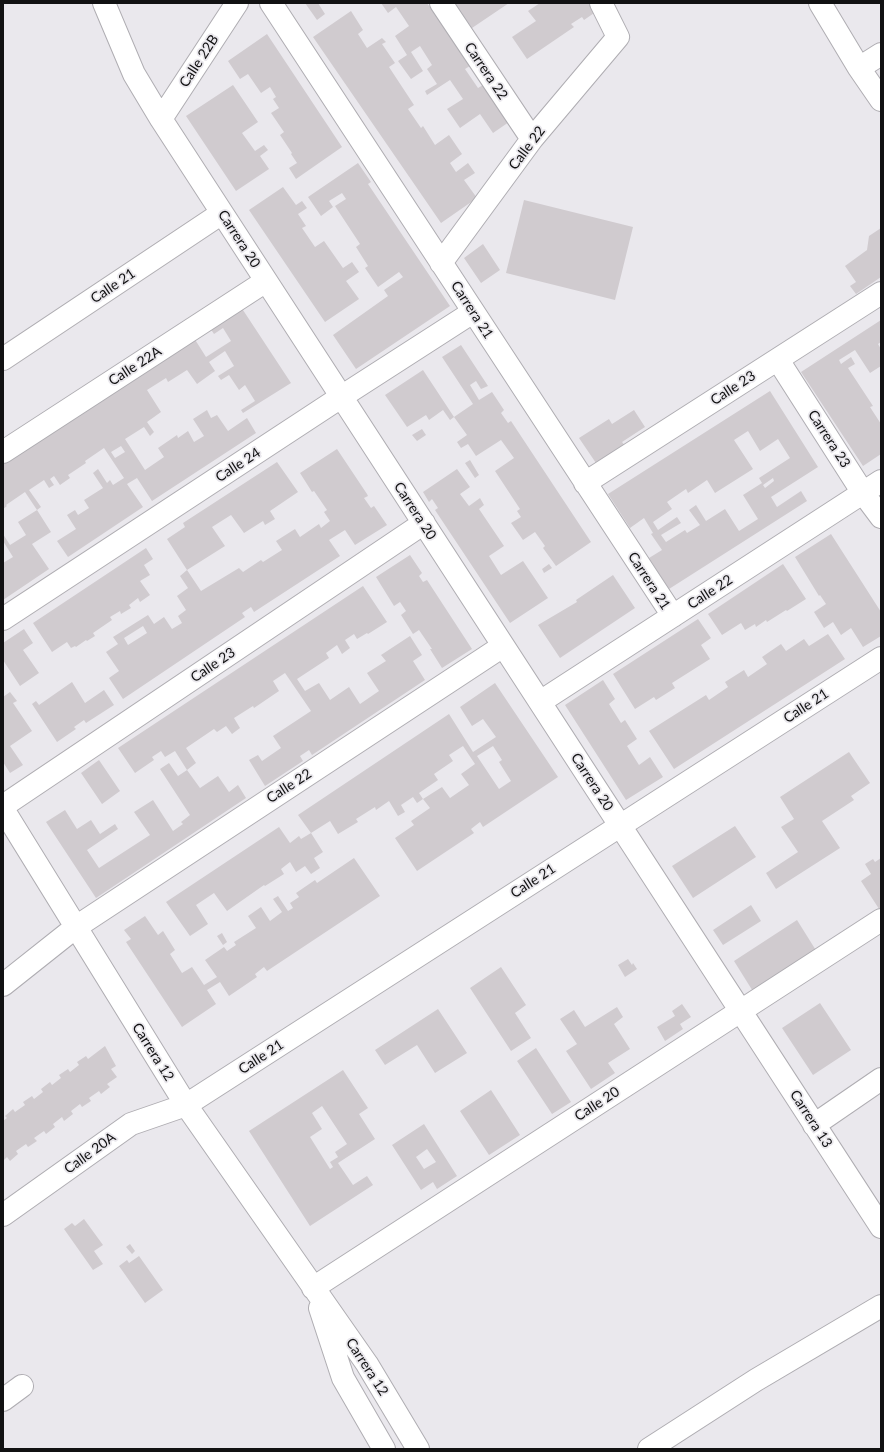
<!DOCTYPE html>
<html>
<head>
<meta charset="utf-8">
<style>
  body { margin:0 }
  #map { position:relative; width:884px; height:1452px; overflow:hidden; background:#eae8ed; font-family:Lato,sans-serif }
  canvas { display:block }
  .frame { position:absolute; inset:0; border:4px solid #111112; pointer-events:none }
</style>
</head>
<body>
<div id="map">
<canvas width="884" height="1452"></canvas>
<div class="frame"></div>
</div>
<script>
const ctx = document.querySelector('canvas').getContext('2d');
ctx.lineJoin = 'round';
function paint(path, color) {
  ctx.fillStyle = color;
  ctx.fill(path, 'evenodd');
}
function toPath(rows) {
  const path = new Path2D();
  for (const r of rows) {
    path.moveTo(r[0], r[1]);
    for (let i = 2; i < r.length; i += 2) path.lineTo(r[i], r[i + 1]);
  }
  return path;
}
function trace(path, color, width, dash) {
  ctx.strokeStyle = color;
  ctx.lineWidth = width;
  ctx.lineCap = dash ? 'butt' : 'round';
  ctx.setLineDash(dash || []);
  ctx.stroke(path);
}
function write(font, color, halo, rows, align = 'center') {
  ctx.font = font + ' Lato,sans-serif';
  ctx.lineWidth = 3.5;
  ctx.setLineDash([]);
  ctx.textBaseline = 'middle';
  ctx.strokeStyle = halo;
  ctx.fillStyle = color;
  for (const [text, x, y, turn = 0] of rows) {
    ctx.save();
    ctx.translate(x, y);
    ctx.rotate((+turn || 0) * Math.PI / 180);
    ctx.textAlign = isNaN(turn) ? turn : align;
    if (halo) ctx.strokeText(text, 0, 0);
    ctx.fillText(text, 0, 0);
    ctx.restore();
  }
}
const building = toPath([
  [305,3,318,3,325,14,317,20],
  [381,3,427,3,470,66,465,69,478,88,483,85,509,122,493,133,480,114,460,128,447,109,463,99,450,80,427,95,425,91,437,84,427,69,432,65,420,46,411,52,423,71,411,79,398,61,407,55,395,36,409,26,396,7,388,13],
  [454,3,509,3,472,28],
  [540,3,591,3,597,11,584,20,582,17,571,24,574,27,527,59,512,37,536,21,528,11],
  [351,11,363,30,358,34,367,48,382,38,386,42,382,44,395,63,389,67,414,105,408,109,421,128,423,126,435,145,449,135,462,154,450,163,456,172,468,163,475,173,464,180,477,198,441,223,313,37],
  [267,34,342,147,296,179,289,168,297,163,291,154,292,153,280,135,284,132,271,113,279,108,273,99,276,97,270,87,261,93,248,74,240,79,228,61],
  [233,85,258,122,242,133,255,151,264,145,268,150,260,156,269,169,236,191,186,116],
  [358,163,371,182,368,184,450,306,356,369,333,335,388,296,384,290,403,277,399,272,378,287,365,268,368,266,356,247,360,244,335,206,346,199,342,193,329,201,333,207,321,216,308,197],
  [283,187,296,205,302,201,307,208,298,214,306,226,302,228,315,247,324,241,343,268,352,262,359,272,346,281,359,299,325,322,249,210],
  [524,200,633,227,615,300,506,273],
  [881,228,881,277,856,294,850,286,856,282,845,266,867,250,869,236],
  [483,244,500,270,481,283,464,258],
  [241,307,291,383,243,413,241,410,255,401,245,385,239,390,229,375,221,380,218,376,234,366,225,351,209,362,215,371,197,384,187,370,168,382,166,378,147,390,161,412,147,422,154,432,150,436,144,427,125,439,145,470,164,457,158,448,177,435,178,438,188,431,194,442,204,436,193,419,207,410,211,418,217,415,228,431,247,418,256,433,152,501,137,478,127,484,143,507,68,557,57,541,76,529,67,515,75,510,78,515,89,508,84,500,103,488,93,473,98,469,107,483,110,480,113,485,124,478,104,448,85,461,86,463,68,475,70,478,60,485,54,476,50,479,54,485,49,488,44,480,29,490,41,507,37,510,25,492,6,505,7,506,3,509,3,464,194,338,206,357,231,341,223,328,214,334,210,328],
  [121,446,125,452,115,458,111,452],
  [881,320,881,342,878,344,881,349,881,366,870,373,855,350,839,360,841,364,851,357,855,364,848,368,873,406,870,407,881,424,881,454,863,466,801,372],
  [461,345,488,386,481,389,476,381,470,385,479,400,492,392,504,410,501,413,508,423,511,421,591,542,556,566,543,548,545,546,535,532,523,540,511,523,521,517,517,511,520,509,495,471,514,458,501,440,476,456,468,444,461,448,457,442,467,435,454,417,450,420,443,410,429,420,426,415,407,427,385,395,423,370,454,417,473,404,442,357],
  [770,391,818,467,771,497,777,507,801,491,807,501,669,589,649,558,662,550,651,534,653,533,644,518,630,528,608,494],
  [748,431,760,451,778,439,790,458,759,478,762,483,743,495,758,519,739,531,725,509,706,521,696,505,689,510,700,525,687,533,685,530,666,542,661,535,681,523,677,517,658,530,653,522,672,509,667,502,686,489,688,493,707,480,715,493,753,469,734,440],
  [773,478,774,481,765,488,763,485],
  [634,410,645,427,622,442,626,447,598,466,579,438,609,419,612,424],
  [422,429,426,435,417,441,412,435],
  [337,449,367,494,368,496,364,498,371,508,374,506,387,525,355,545,345,530,329,540,340,556,254,612,251,607,242,613,245,617,123,699,109,678,119,671,106,652,118,644,113,637,148,615,154,624,164,617,172,629,182,623,178,616,186,610,177,596,188,588,180,576,187,570,201,591,239,568,243,572,261,560,263,562,282,550,276,541,295,529,300,537,319,524,321,528,330,521,324,512,327,510,314,491,312,492,300,473],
  [143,626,147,633,128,645,124,638],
  [470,460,479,475,475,478,465,463],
  [277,462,298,492,270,511,275,519,265,525,263,521,244,533,231,515,212,527,225,546,187,570,167,539,185,527,183,523],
  [457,469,470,487,460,494,469,506,480,498,484,505,479,509,504,546,489,556,501,575,523,561,548,598,510,623,435,510,438,508,432,499,429,502,423,492],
  [37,510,51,532,32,544,49,569,3,600,3,563,13,557,3,541,3,534,10,545,26,535,18,522],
  [831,534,881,612,881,636,863,647,851,628,841,635,833,622,824,628,814,612,826,604,820,595,819,596,795,557],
  [146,548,153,559,144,565,150,575,140,581,150,595,140,602,138,598,129,605,131,608,121,614,120,611,110,617,112,620,93,633,95,636,87,641,86,640,76,647,75,646,71,648,67,642,52,652,33,623],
  [410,555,422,573,419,576,423,582,427,580,472,649,442,668,430,649,432,649,419,630,413,634,401,615,406,611,400,602,394,606,376,577],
  [549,564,552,568,544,573,542,569],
  [783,564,806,599,787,611,786,610,767,622,766,620,756,627,755,624,745,630,741,623,722,635,708,614],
  [613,575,635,608,560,658,538,625,577,602,576,600],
  [363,586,387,622,368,634,367,633,357,639,354,634,345,640,350,648,342,654,337,645,326,653,329,658,297,679,305,691,319,683,330,700,349,687,360,704,379,691,367,673,386,661,381,655,410,636,422,655,413,661,425,680,312,755,309,750,300,756,303,761,265,786,249,760,258,755,262,761,281,748,273,736,311,711,285,673,273,681,279,691,254,708,253,706,234,718,240,728,232,734,226,726,217,732,214,729,186,748,196,763,187,770,175,751,165,757,161,751,152,757,154,760,135,773,118,748],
  [698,619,711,638,701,645,710,659,672,683,675,688,656,700,654,697,635,709,613,674],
  [24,629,33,643,23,650,39,673,20,686,3,660,3,643],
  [828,634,845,659,674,769,649,731,706,695,709,700,728,687,725,682,744,670,748,677,767,664,762,657,781,644,786,651,804,639,809,646],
  [603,680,615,699,609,704,621,723,625,720,637,739,627,746,639,765,650,757,663,777,626,800,565,705],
  [72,682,85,703,104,690,114,705,86,723,84,720,74,727,76,729,57,742,32,704,36,701,39,705],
  [495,683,558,777,483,827,480,822,471,829,474,833,417,871,395,838,414,825,411,821,430,808,423,799,442,787,450,798,469,785,461,774,475,764,463,746,449,755,453,761,434,774,438,780,419,793,423,799,417,803,413,797,401,805,405,812,398,816,389,801,376,810,375,807,356,819,358,822,338,834,330,821,311,833,298,815,449,714,473,752,496,737,483,719,472,726,460,707],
  [493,746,502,760,499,762,511,781,499,789,477,756],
  [10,692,17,701,13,703,32,731,10,746,23,765,10,773,3,762,3,697],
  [849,752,870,783,851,796,854,800,822,821,840,848,776,889,766,873,798,852,781,827,794,819,780,797],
  [99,760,120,791,102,804,81,773],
  [169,763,178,776,187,770,200,788,218,776,229,792,238,785,246,798,96,898,46,822,65,810,77,829,91,820,100,834,115,824,118,829,87,850,99,868,150,835,134,812,153,800,173,831,183,824,181,822,190,815,160,769],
  [735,826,756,857,693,898,672,866],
  [279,827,290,843,299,836,301,839,311,833,323,852,314,858,320,868,311,874,305,866,296,872,290,862,281,869,284,874,265,886,264,885,227,911,214,893,196,905,208,924,190,936,166,902],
  [354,858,380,896,267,971,264,967,255,974,257,977,229,996,220,982,207,990,216,1004,182,1027,126,942,131,939,124,930,145,916,158,935,163,931,175,950,170,954,182,973,192,967,204,985,217,977,205,960,224,947,227,951,236,945,234,942,256,928,248,916,261,907,270,921,282,912,273,899,278,896,288,911,293,908,290,903,299,897,296,893,315,880,317,883],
  [881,858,881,912,861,881,871,874,865,864,873,859,875,862],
  [751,905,761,921,723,945,713,930],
  [797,920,817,952,754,993,734,961],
  [222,933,227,942,223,945,217,936],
  [628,959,632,965,633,963,637,969,625,977,618,965],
  [501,967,526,1005,515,1013,531,1038,511,1051,470,988],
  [820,1003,851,1050,813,1075,782,1028],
  [682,1004,691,1017,680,1024,683,1029,665,1041,657,1027,675,1016,672,1011],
  [617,1007,623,1017,614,1024,630,1049,608,1063,615,1073,591,1089,566,1051,577,1044,560,1019,574,1010,585,1027],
  [438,1009,467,1053,435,1073,417,1045,385,1065,375,1050],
  [105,1046,116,1066,111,1069,117,1077,107,1084,110,1087,101,1094,99,1091,89,1098,91,1101,82,1107,80,1104,71,1111,73,1114,64,1121,62,1117,53,1124,55,1127,46,1134,44,1131,34,1138,37,1141,28,1147,26,1144,16,1151,18,1154,10,1161,7,1157,3,1161,3,1121,7,1118,5,1116,13,1109,15,1112,25,1105,23,1102,32,1096,34,1099,43,1092,41,1089,50,1082,52,1085,61,1078,59,1075,68,1069,70,1072,79,1065,77,1062,86,1056,88,1059],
  [536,1048,571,1102,552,1114,517,1061],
  [343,1070,368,1108,359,1114,375,1139,338,1163,353,1185,367,1176,373,1185,310,1226,249,1131],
  [322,1106,347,1144,335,1152,338,1157,330,1162,333,1167,330,1169,310,1137,322,1129,312,1113],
  [491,1090,520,1135,489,1155,460,1111],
  [424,1124,457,1176,437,1189,433,1182,421,1190,392,1145],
  [427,1149,436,1162,424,1169,416,1157],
  [84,1219,103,1245,94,1251,103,1264,93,1270,64,1229,72,1223,75,1226],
  [130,1244,135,1251,132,1254,126,1247],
  [139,1256,163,1290,145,1303,119,1266,127,1260,129,1263]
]);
const minor = toPath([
  [104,3,134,74,161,119,881,1227],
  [271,3,673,616],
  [441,3,532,139],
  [820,3,859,68,881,100],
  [859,68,881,54],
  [161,119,237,3],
  [441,263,532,139,618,37,601,3],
  [3,359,222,213],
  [778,360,863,493,881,517],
  [3,452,266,281],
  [585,483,881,293],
  [3,619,341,397,473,312],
  [540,702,881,481],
  [3,806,424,523],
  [3,809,186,1105,367,1364,418,1449],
  [3,985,76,927,503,646],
  [814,1125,881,1079],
  [3,1215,131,1124,186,1105,881,658],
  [313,1288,881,920],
  [320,1308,343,1378,384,1449],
  [3,1400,22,1386],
  [649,1449,756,1380,881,1306]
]);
const streetNames = [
  ["Calle 22B",199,61,-57],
  ["Carrera 22",486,71,56],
  ["Calle 22",527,148,-53],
  ["Carrera 20",239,239,57],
  ["Calle 21",113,286,-34],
  ["Carrera 21",472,310,57],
  ["Calle 22A",135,366,-33],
  ["Calle 23",733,388,-33],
  ["Carrera 23",829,439,57],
  ["Calle 24",238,465,-33],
  ["Carrera 20",415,511,57],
  ["Carrera 21",649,581,57],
  ["Calle 22",710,592,-33],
  ["Calle 23",213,665,-34],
  ["Calle 21",806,706,-33],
  ["Carrera 20",592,782,57],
  ["Calle 22",289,786,-33],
  ["Calle 21",533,881,-33],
  ["Carrera 12",153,1052,58],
  ["Calle 21",261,1057,-33],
  ["Calle 20",597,1104,-33],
  ["Carrera 13",811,1119,57],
  ["Calle 20A",90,1153,-36],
  ["Carrera 12",367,1367,57]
];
paint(building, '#d0cbcf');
trace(minor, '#afadb2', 24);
trace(minor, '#fff', 22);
write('14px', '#111112', '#eae8ed', streetNames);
</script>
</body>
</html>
